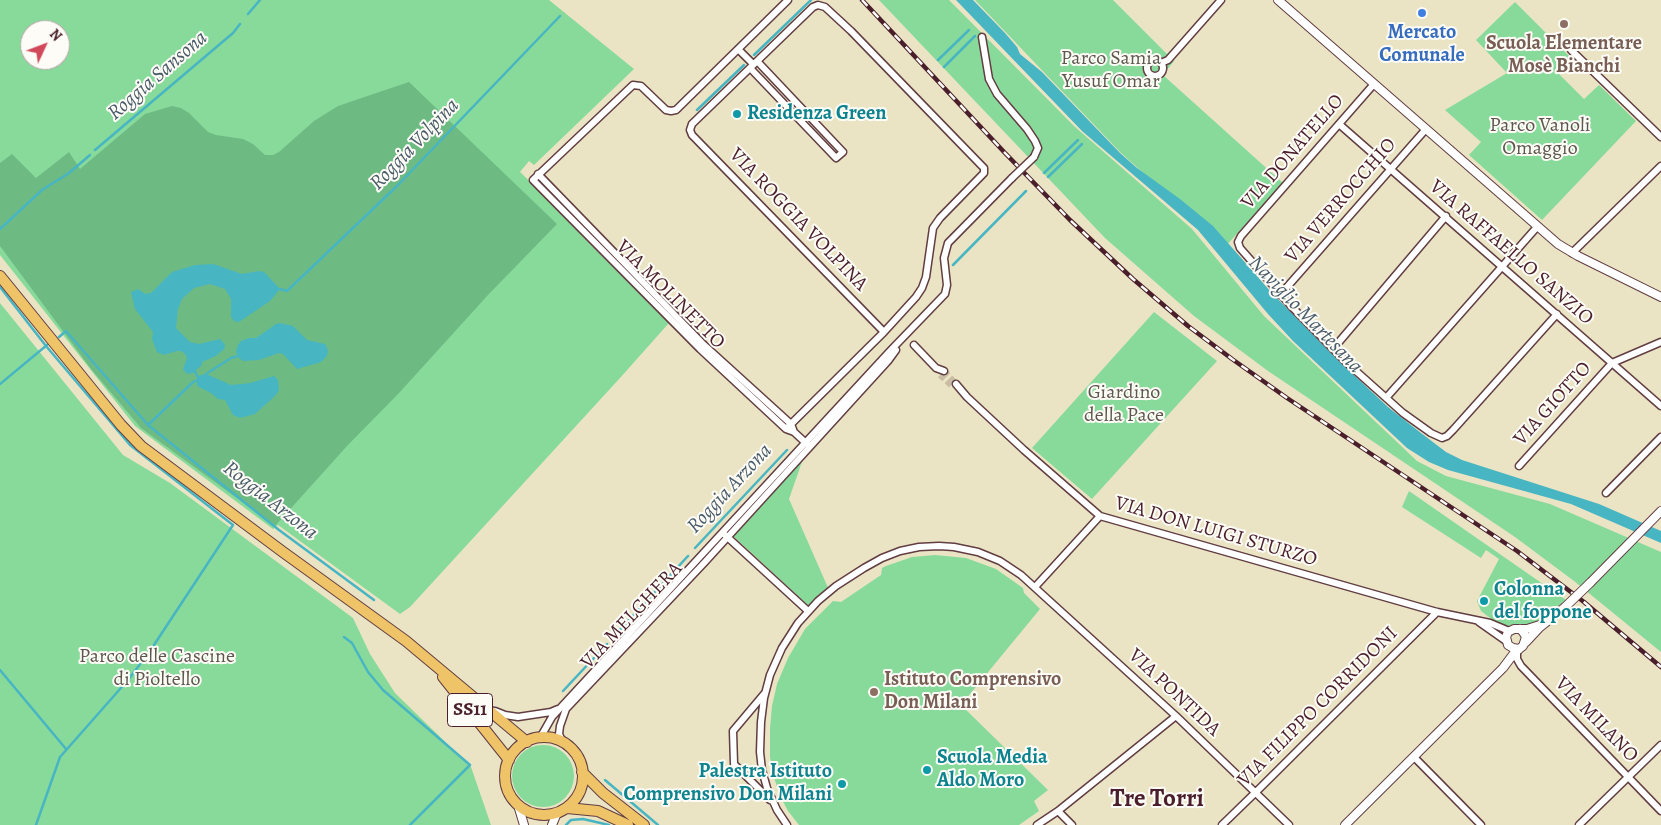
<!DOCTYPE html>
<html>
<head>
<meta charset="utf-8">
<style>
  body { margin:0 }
  #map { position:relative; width:1661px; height:825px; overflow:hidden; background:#eae4c4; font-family:Alegreya,serif }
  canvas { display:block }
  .north { position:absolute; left:20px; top:20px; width:50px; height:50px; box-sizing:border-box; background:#fdfcf7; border:1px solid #b5a4a5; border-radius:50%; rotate:47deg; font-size:14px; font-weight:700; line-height:20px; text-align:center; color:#4a1f2b }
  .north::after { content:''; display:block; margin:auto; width:18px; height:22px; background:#d1495b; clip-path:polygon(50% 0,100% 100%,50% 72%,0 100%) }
</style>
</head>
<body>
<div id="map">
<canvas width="1661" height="825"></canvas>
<div class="north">N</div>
</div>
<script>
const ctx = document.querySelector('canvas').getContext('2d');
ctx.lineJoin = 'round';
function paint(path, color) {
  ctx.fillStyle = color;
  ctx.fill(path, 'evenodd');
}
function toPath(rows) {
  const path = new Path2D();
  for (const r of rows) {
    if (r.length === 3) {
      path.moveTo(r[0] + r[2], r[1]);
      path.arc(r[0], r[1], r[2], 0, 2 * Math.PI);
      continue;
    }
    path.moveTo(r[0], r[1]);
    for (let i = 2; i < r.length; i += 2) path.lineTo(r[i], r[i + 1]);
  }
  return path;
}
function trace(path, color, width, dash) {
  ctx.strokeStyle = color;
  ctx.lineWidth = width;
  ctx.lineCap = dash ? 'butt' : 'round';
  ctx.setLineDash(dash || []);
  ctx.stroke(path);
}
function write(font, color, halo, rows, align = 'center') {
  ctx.font = font + ' Alegreya,serif';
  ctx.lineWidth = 4;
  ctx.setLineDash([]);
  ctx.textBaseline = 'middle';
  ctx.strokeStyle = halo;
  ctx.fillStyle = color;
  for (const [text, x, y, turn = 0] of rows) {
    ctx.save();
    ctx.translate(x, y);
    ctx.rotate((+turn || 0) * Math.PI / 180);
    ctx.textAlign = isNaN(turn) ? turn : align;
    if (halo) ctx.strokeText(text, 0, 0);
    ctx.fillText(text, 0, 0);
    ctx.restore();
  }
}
const green = toPath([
  [0,0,549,0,634,69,534,165,529,161,520,172,583,233,582,236,669,323,620,378,410,607,400,614,278,525,273,529,135,426,0,255],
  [30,30,60,30,60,60,30,60],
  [879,0,949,0,1074,126,1192,229,1264,316,1417,461,1446,476,1550,504,1661,552,1661,652,1574,581,1515,537,1268,371,1194,316,1105,238],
  [975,0,1113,0,1174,61,1163,75,1283,183,1225,247,1120,152],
  [1515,2,1571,58,1557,72,1584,99,1599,85,1636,121,1542,220,1469,155,1481,142,1445,110,1507,73,1476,40],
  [0,303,123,455,170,483,353,618,370,654,395,693,471,767,491,825,0,825],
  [1154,312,1217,361,1092,499,1032,448],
  [804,456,789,499,829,590,810,607,732,535],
  [1409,491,1566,600,1538,622,1526,627,1506,626,1494,621,1481,611,1477,601,1499,559,1486,550,1481,558,1402,507],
  [935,555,966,558,996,569,1023,588,1024,593,1040,609,961,705,1048,790,1034,801,1039,811,1019,825,799,825,788,811,780,796,773,774,770,757,770,728,772,706,777,684,788,658,805,629,833,601,841,602,881,575,882,568,886,566,912,557],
  [543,776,31]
]);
const forest = toPath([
  [409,82,557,224,488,295,399,393,347,446,275,526,141,428,91,369,0,246,0,163,12,154,36,178,69,152,80,169,145,114,172,106,181,108,189,113,208,132,216,135,243,139,253,144,265,155,273,155,279,152,314,121,338,106]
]);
const water = toPath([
  [956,0,973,0,1005,33,1017,47,1020,54,1042,72,1120,153,1137,168,1180,199,1213,226,1271,292,1340,362,1388,407,1421,433,1446,452,1462,460,1599,504,1661,531,1661,543,1571,504,1448,470,1429,462,1407,448,1293,341,1268,314,1198,230,1082,131],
  [213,264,242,274,259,271,264,272,280,289,270,301,239,322,234,321,231,317,231,299,225,289,210,284,194,288,182,299,178,309,176,328,190,342,199,344,220,339,225,345,224,349,216,356,202,362,202,365,193,373,187,374,183,369,187,358,185,354,181,351,177,351,164,355,157,352,152,339,153,332,135,309,131,292,138,289,145,294,151,293,172,272,195,265],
  [279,323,293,326,307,340,325,344,328,350,327,356,321,362,297,369,283,354,279,353,259,360,243,361,240,359,236,352,238,345,241,341,249,338,256,338,276,324],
  [206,374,231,385,250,383,274,376,278,380,279,390,276,395,255,414,240,418,233,415,225,400,218,399,211,393,197,386,197,376]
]);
const stream = toPath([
  [248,14,260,0],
  [754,55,811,0],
  [938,60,969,30],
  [944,67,975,36],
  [697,110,744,65],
  [95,150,233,33,240,24],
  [1044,173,1078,140],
  [1048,177,1082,144],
  [0,229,42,190,69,173,90,155],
  [953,265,1026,191],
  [0,287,46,346,130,445,233,525,150,651,128,680,60,757,36,825],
  [280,289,287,291,398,185,560,16],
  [59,337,66,331,148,425,192,383,197,380],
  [195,371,197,376],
  [206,374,231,358,238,356],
  [0,384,47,345],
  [148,425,279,530,374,600],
  [695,548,787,450],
  [616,634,688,556],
  [344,637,352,643,368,672,383,690,470,765,410,825],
  [0,670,66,749],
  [563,691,607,644],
  [605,780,658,825],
  [566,825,571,820,583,819,609,825]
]);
const minorTunnel = toPath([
  [944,371,956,384],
  [940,375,953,387]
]);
const minor = toPath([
  [788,0,676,110,671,111,666,110,641,86,633,85,533,180,700,349,786,429,794,432],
  [982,37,989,79,997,94,1027,129,1035,141,1038,148,1034,157],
  [738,49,753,64],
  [1571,50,1661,137],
  [1155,68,8],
  [1161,63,1168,60,1221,0],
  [750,68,836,158,843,152,757,61],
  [1374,84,1241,236,1238,242,1240,248,1292,307,1347,363,1403,413,1431,433,1442,438,1447,436,1453,430,1557,314],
  [1339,124,1661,406],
  [538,174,704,345,791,424,794,432,807,444],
  [1572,253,1661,166],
  [1280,295,1426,129],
  [914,345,936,368,944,371],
  [1333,349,1446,216],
  [956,384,967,397,1024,450,1100,516,1437,612,1490,623,1509,631],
  [1386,398,1537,227],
  [786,429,884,332,916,297,922,288,926,277,933,228,940,218,984,173,984,168,981,165,851,31,825,7,818,5,813,7,692,124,690,130,692,135,884,332],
  [1519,466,1612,363,1661,342],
  [1606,493,1661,437],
  [724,534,808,611],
  [1035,587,1100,516],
  [1479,622,1506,641],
  [1519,649,1517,653,1517,659,1521,666,1661,811],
  [765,693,733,731,734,764,770,800],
  [495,711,505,715,518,717,551,712,558,709],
  [540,738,552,717,890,351,945,294,947,285,944,258,948,243,1012,178],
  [563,743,559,734,560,726,566,709,705,562,888,361,896,350],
  [1414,757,1481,825],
  [1058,811,1072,825],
  [787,825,777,810,767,788,762,770,760,752,761,722,764,698,770,675,782,648,798,623,818,601,836,586,864,568,882,558,900,551,919,547,939,546,954,547,978,552,1000,561,1021,575,1176,716,1289,825],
  [1037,825,1058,811,1176,716],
  [1222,825,1256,792,1437,612],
  [1579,825,1661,745]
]);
const tertiary = toPath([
  [1278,0,1558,244,1578,256,1661,297],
  [1590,583,1661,511],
  [1526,642,1540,627,1564,608],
  [1519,649,1513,648,1508,645,1506,637,1508,632,1514,629,1527,629,1543,624],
  [518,805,524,825],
  [552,825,557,813],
  [1345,825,1503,668,1515,652,1523,646,1526,637,1523,632,1520,629]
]);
const primary = toPath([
  [0,276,121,425,141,446,283,552,406,641,527,742],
  [443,677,509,760],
  [544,776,39],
  [582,772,603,793,644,825],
  [567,808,598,811,628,825]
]);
const rail = toPath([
  [862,0,1005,153,1070,220,1133,279,1188,326,1232,359,1287,398,1517,551,1584,602,1661,667]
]);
const minorBridge = toPath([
  [1012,178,1034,157]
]);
const tertiaryBridge = toPath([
  [1564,608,1590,583]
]);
const markers = [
  [1422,13,5,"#3f7fe0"],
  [1564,24,5,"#8d6e63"],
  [737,114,5,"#0f9aa8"],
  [1484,601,5,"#0f9aa8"],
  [874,692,5,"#8d6e63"],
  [927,770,5,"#0f9aa8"],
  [842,784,5,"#0f9aa8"]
];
const shields = [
  [470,710,45]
];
const shieldNames = [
  ["SS11",470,710]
];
const shopNames = [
  ["Mercato",1422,33],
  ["Comunale",1422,56]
];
const educationNames = [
  ["Scuola Elementare",1564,44],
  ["Mosè Bianchi",1564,67],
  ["Istituto Comprensivo",884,680,"left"],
  ["Don Milani",884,703,"left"]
];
const parkNames = [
  ["Parco Samia",1111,59],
  ["Yusuf Omar",1111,82],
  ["Parco Vanoli",1540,126],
  ["Omaggio",1540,149],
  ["Giardino",1124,393],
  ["della Pace",1124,416],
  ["Parco delle Cascine",157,657],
  ["di Pioltello",157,680]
];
const cultureNames = [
  ["Residenza Green",747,114],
  ["Colonna",1494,590],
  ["del foppone",1494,613],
  ["Scuola Media",937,758],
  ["Aldo Moro",937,781],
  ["Palestra Istituto",832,772,"right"],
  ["Comprensivo Don Milani",832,795,"right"]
];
const streetNames = [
  ["VIA DONATELLO",1293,152,-49],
  ["VIA VERROCCHIO",1341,201,-49],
  ["VIA ROGGIA VOLPINA",798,220,46],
  ["VIA RAFFAELLO SANZIO",1511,253,41],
  ["VIA MOLINETTO",670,295,45],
  ["VIA GIOTTO",1553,404,-48],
  ["VIA DON LUIGI STURZO",1216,532,16],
  ["VIA MELGHERA",632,616,-47],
  ["VIA PONTIDA",1174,693,43],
  ["VIA FILIPPO CORRIDONI",1318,707,-45],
  ["VIA MILANO",1596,720,46]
];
const waterNames = [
  ["Roggia Sansona",158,76,-41],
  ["Roggia Volpina",415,145,-46],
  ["Naviglio Martesana",1305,315,46],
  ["Roggia Arzona",730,489,-47],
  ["Roggia Arzona",270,501,38]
];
const districtNames = [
  ["Tre Torri",1157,800]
];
paint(green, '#88da9b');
paint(forest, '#6eba83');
paint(water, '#48b5c3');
trace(stream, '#48b5c3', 2.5);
trace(minorTunnel, '#cabda5', 6, [6, 3]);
trace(minor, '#623d42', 9);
trace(tertiary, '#623d42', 10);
trace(primary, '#623d42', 12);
trace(minor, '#fff', 6);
trace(tertiary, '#fff', 8);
trace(primary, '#efc469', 10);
trace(rail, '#4a1f2b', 4.5);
trace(rail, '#fdfcf7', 2.5, [8]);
trace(minorBridge, '#623d42', 9, []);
trace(tertiaryBridge, '#623d42', 10, []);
trace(minorBridge, '#fff', 6);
trace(tertiaryBridge, '#fff', 8);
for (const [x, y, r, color] of markers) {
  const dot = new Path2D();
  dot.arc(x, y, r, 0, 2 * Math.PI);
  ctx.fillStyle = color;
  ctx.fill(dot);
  trace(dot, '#fdfcf7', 2);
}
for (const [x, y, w] of shields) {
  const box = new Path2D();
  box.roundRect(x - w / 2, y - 16.5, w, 33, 4);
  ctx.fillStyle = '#fdfcf7';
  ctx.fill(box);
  trace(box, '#4a1f2b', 1);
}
write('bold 19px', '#4a1f2b', null, shieldNames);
write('bold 20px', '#366cbe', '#fdfcf7', shopNames);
write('bold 20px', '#785e54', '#fdfcf7', educationNames);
write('20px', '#5d574d', '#fdfcf7', parkNames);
write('bold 20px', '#0d838f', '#fdfcf7', cultureNames, 'left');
write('20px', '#4a1f2b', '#fdfcf7', streetNames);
write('italic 21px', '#495b68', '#fdfcf7', waterNames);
write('bold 25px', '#4a1f2b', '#fdfcf7', districtNames);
</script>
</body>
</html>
